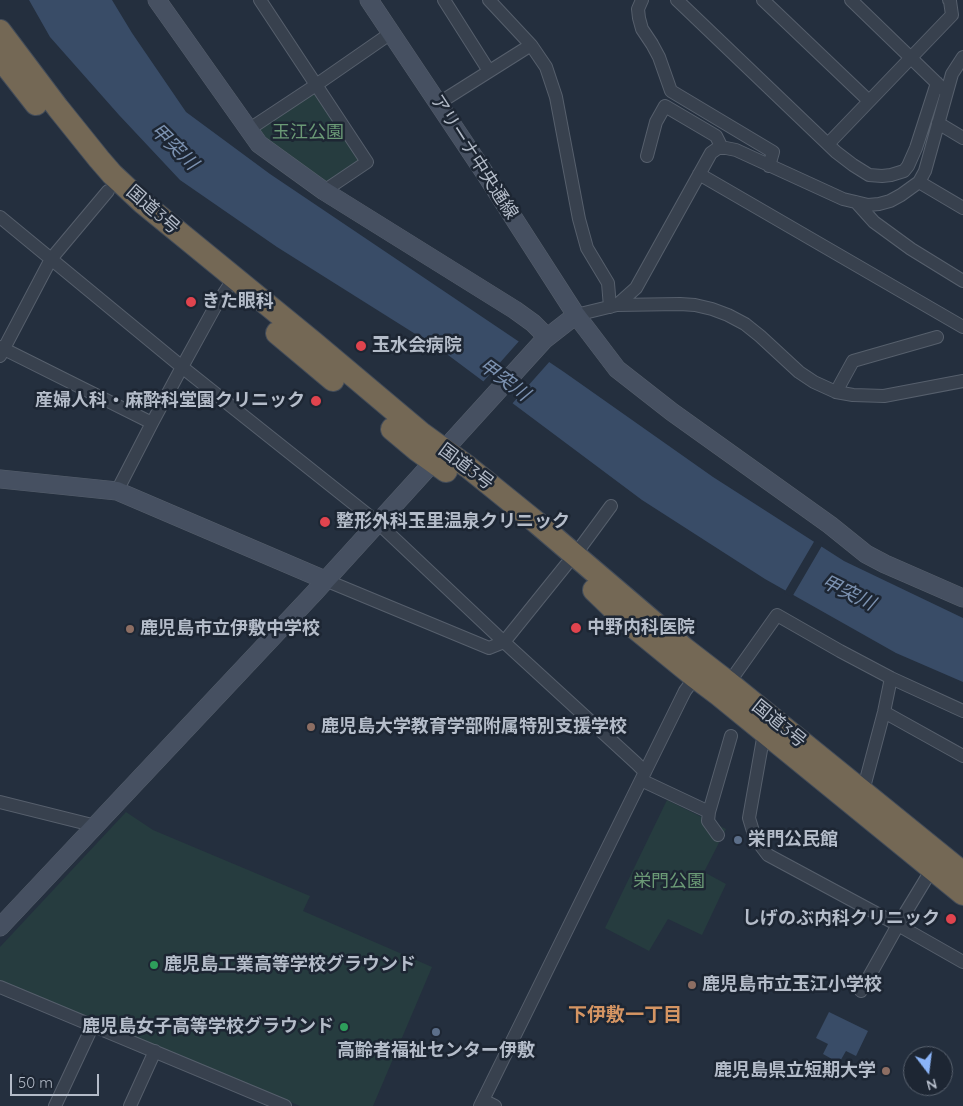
<!DOCTYPE html>
<html>
<head>
<meta charset="utf-8">
<style>
  body { margin:0 }
  #map { position:relative; width:963px; height:1106px; overflow:hidden; background:#242f3e; font-family:Quicksand,sans-serif }
  canvas { display:block }
  .north { position:absolute; left:903px; top:1046px; width:50px; height:50px; box-sizing:border-box; background:#1d2633; border:1px solid #59626f; border-radius:50%; rotate:165deg; font-size:14px; font-weight:700; line-height:20px; text-align:center; color:#b4bcc9 }
  .north::after { content:''; display:block; margin:auto; width:18px; height:22px; background:#8ab4f8; clip-path:polygon(50% 0,100% 100%,50% 72%,0 100%) }
  .scale { position:absolute; left:10px; top:1074px; width:89px; height:22px; box-sizing:border-box; border:2px solid #b4bcc9; border-top:0; padding-left:6px; font-size:15px; line-height:18px; white-space:nowrap; color:#b4bcc9; -webkit-text-stroke:4px #1d2633; paint-order:stroke }
</style>
</head>
<body>
<div id="map">
<canvas width="963" height="1106"></canvas>
<div class="north">N</div>
<div class="scale">50 m</div>
</div>
<script>
const ctx = document.querySelector('canvas').getContext('2d');
ctx.lineJoin = 'round';
function paint(path, color) {
  ctx.fillStyle = color;
  ctx.fill(path, 'evenodd');
}
function toPath(rows) {
  const path = new Path2D();
  for (const r of rows) {
    path.moveTo(r[0], r[1]);
    for (let i = 2; i < r.length; i += 2) path.lineTo(r[i], r[i + 1]);
  }
  return path;
}
function trace(path, color, width, dash) {
  ctx.strokeStyle = color;
  ctx.lineWidth = width;
  ctx.lineCap = dash ? 'butt' : 'round';
  ctx.setLineDash(dash || []);
  ctx.stroke(path);
}
function write(font, color, halo, rows, align = 'center') {
  ctx.font = font + ' Quicksand,"Noto Sans JP",sans-serif';
  ctx.lineWidth = 5;
  ctx.setLineDash([]);
  ctx.textBaseline = 'middle';
  ctx.strokeStyle = halo;
  ctx.fillStyle = color;
  for (const [text, x, y, turn = 0] of rows) {
    ctx.save();
    ctx.translate(x, y);
    ctx.rotate((+turn || 0) * Math.PI / 180);
    ctx.textAlign = isNaN(turn) ? turn : align;
    if (halo) ctx.strokeText(text, 0, 0);
    ctx.fillText(text, 0, 0);
    ctx.restore();
  }
}
const green = toPath([
  [313,94,319,95,360,157,359,163,327,184,278,150,262,135,260,128],
  [667,800,726,829,704,872,726,884,702,935,668,919,649,951,605,928],
  [126,812,153,830,310,896,303,911,432,967,373,1106,300,1106,70,1010,0,983,0,947]
]);
const water = toPath([
  [29,0,112,0,132,33,186,112,270,174,564,372,713,477,844,561,963,618,963,682,896,653,765,579,642,500,444,352,277,247,180,180,119,115,50,37],
  [829,1012,868,1031,856,1056,846,1051,839,1063,823,1054,828,1044,816,1038]
]);
const pier = toPath([
  [520,340,551,360,511,405,482,383],
  [815,540,823,544,792,597,784,593]
]);
const street = toPath([
  [260,0,367,162,324,191],
  [444,0,489,71],
  [489,0,531,45,546,67,556,97,579,219,587,248,608,283,610,307],
  [642,0,638,9,639,18,642,29,652,44,659,57,671,91,773,152,769,166],
  [677,0,836,152,853,165,869,175,882,176,891,175,904,171,908,166,916,148,937,83],
  [763,0,869,101],
  [851,0,943,89],
  [439,103,531,45],
  [938,123,963,138],
  [248,130,316,85,391,33],
  [828,144,952,15,950,1,949,0],
  [647,156,656,122,665,106,716,136,722,148],
  [699,174,963,327],
  [919,182,963,208],
  [856,202,874,222,911,249,963,281],
  [0,217,182,367,378,523,504,642,636,763,645,772],
  [617,305,636,288,711,153,718,148,726,148,736,150,843,199,868,205,879,204,890,201,901,195,919,182,925,171,952,74,963,57],
  [576,315,617,305,680,304,695,305,712,309,728,315,745,324,760,336,799,372,814,382,836,392,853,395,884,396,963,381],
  [0,347,152,423],
  [0,356,51,259,108,191],
  [836,392,853,361,937,337],
  [117,491,152,423,182,367,215,307,234,278],
  [575,555,611,506],
  [325,580,489,648,504,642,566,565],
  [726,687,777,615,840,651,891,678,963,711],
  [884,712,963,756],
  [764,733,749,818,755,838,768,855,898,925,963,962],
  [641,780,709,812],
  [863,791,884,712,891,678],
  [0,802,96,826],
  [718,835,708,821,709,812,731,736],
  [0,987,285,1106],
  [861,991,898,925,932,869],
  [483,1100,495,1106],
  [55,1106,93,1025],
  [130,1106,155,1051],
  [480,1106,681,699,685,691,699,672]
]);
const secondary = toPath([
  [157,0,259,144,324,191,515,310,533,323,547,337],
  [369,0,484,172,576,315,617,369,672,412,830,525,866,554,885,564,963,598],
  [0,479,117,491,325,580],
  [0,927,315,592,544,340,576,315]
]);
const highway = toPath([
  [0,31,58,108,99,159,112,174,143,203,313,342,421,433,468,467,536,522,685,649,729,683,963,873],
  [0,58,36,104],
  [277,333,333,380],
  [392,429,417,450,446,471],
  [594,590,624,619,695,677,719,695,963,894]
]);
const markers = [
  [191,302,6,"#e0444e"],
  [361,346,6,"#e0444e"],
  [316,401,6,"#e0444e"],
  [325,522,6,"#e0444e"],
  [576,628,6,"#e0444e"],
  [130,629,5,"#8d6e63"],
  [311,727,5,"#8d6e63"],
  [738,840,5,"#5c6f8a"],
  [951,919,6,"#e0444e"],
  [154,965,5,"#2e9e5b"],
  [692,985,5,"#8d6e63"],
  [344,1027,5,"#2e9e5b"],
  [436,1032,5,"#5c6f8a"],
  [886,1071,5,"#8d6e63"]
];
const parkNames = [
  ["玉江公園",308,133],
  ["栄門公園",669,882]
];
const streetNames = [
  ["アリーナ中央通線",474,157,57],
  ["国道3号",153,210,41],
  ["国道3号",466,467,37],
  ["国道3号",779,724,39]
];
const poiNames = [
  ["きた眼科",202,302],
  ["玉水会病院",372,346],
  ["産婦人科・麻酔科堂園クリニック",305,401,"right"],
  ["整形外科玉里温泉クリニック",336,522],
  ["中野内科医院",587,628],
  ["鹿児島市立伊敷中学校",140,629],
  ["鹿児島大学教育学部附属特別支援学校",321,727],
  ["栄門公民館",748,840],
  ["しげのぶ内科クリニック",940,919,"right"],
  ["鹿児島工業高等学校グラウンド",164,965],
  ["鹿児島市立玉江小学校",702,985],
  ["鹿児島女子高等学校グラウンド",334,1027,"right"],
  ["高齢者福祉センター伊敷",436,1051,"center"],
  ["鹿児島県立短期大学",876,1071,"right"]
];
const waterNames = [
  ["甲突川",174,147,44],
  ["甲突川",504,380,36],
  ["甲突川",848,593,26]
];
const neighbourhoodNames = [
  ["下伊敷一丁目",625,1015]
];
paint(green, '#263c3f');
paint(water, '#394c67');
paint(pier, '#242f3e');
trace(street, '#565f6c', 14);
trace(secondary, '#565f6c', 19);
trace(highway, '#434c59', 24);
trace(street, '#38414e', 12);
trace(secondary, '#465061', 18);
trace(highway, '#746855', 22);
for (const [x, y, r, color] of markers) {
  const dot = new Path2D();
  dot.arc(x, y, r, 0, 2 * Math.PI);
  ctx.fillStyle = color;
  ctx.fill(dot);
  trace(dot, '#1d2633', 2);
}
write('18px', '#6b9a76', '#1d2633', parkNames);
write('18px', '#b4bcc9', '#1d2633', streetNames);
write('bold 18px', '#b4bcc9', '#1d2633', poiNames, 'left');
write('italic 19px', '#7c92b1', '#1d2633', waterNames);
write('bold 19px', '#d59563', '#1d2633', neighbourhoodNames);
</script>
</body>
</html>
